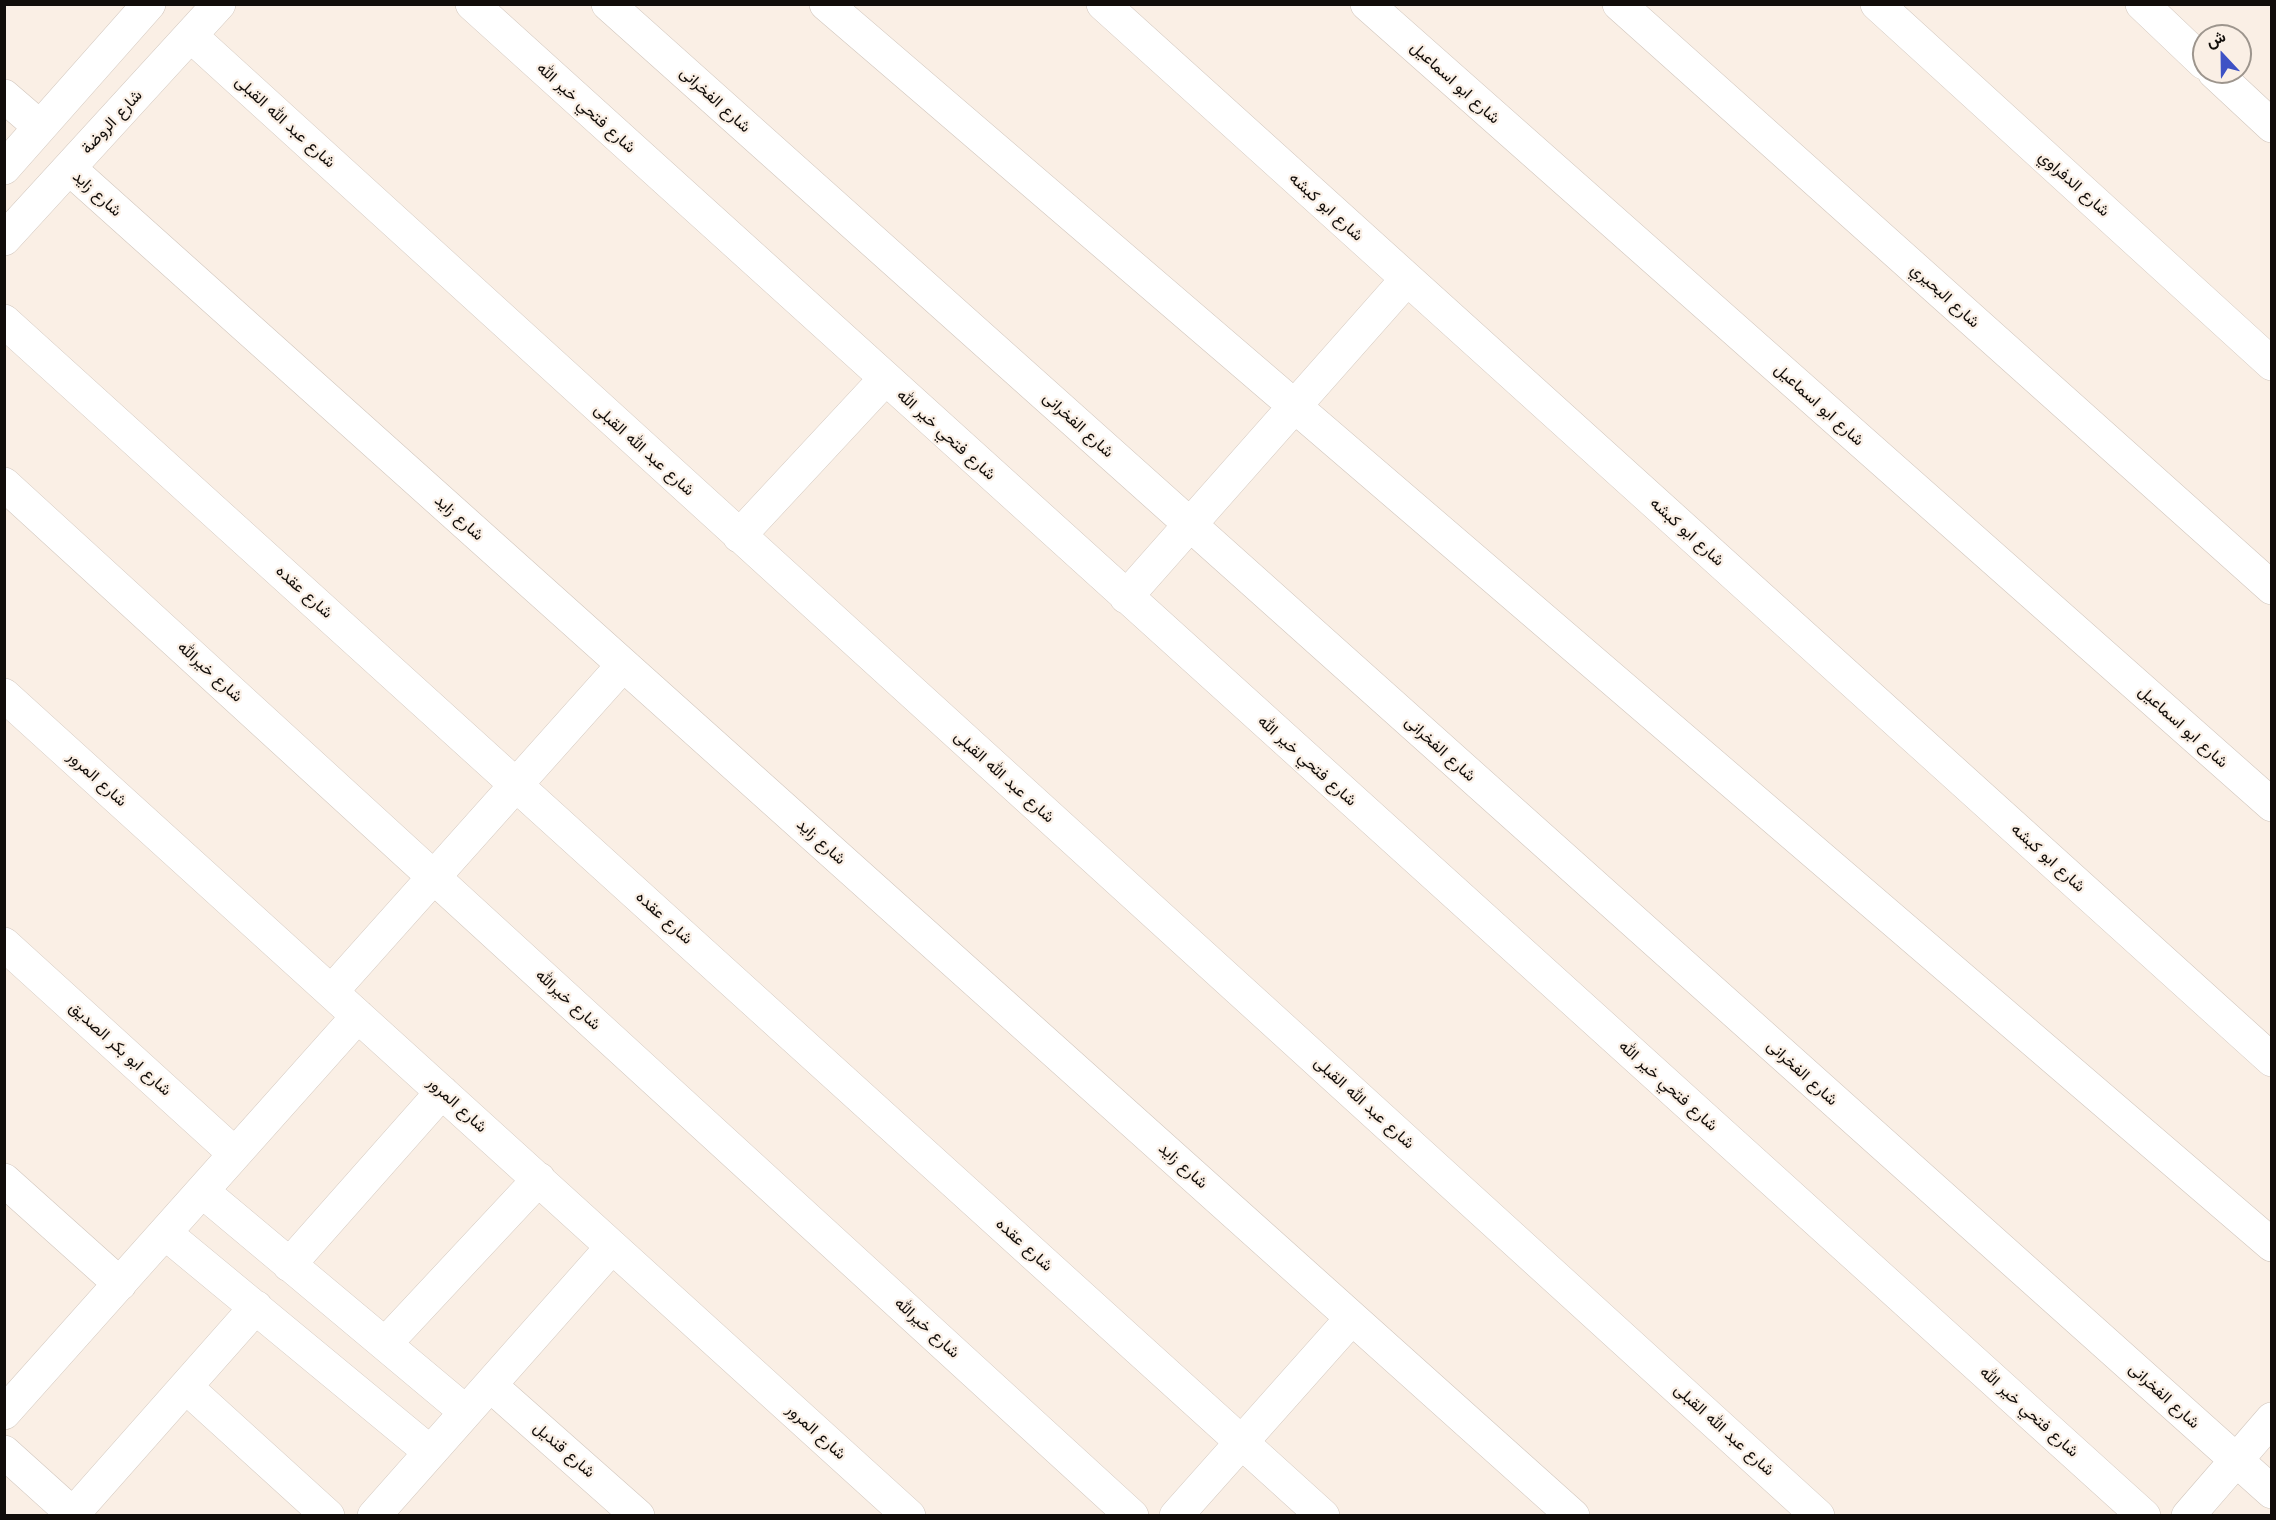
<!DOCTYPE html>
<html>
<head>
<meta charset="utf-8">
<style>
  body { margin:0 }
  #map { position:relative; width:2276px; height:1520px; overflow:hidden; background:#faefe5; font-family:"Work Sans",Vazirmatn,sans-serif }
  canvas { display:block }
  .frame { position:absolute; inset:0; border:6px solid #110d0a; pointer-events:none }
  .north { position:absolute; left:2192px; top:24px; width:60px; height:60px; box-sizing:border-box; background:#faefe5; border:2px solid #9d958d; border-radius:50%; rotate:338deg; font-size:16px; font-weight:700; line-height:24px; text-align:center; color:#110d0a }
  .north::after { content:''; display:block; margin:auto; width:21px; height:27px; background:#3e52c5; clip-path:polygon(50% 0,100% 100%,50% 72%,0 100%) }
</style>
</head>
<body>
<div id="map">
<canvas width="2276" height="1520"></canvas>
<div class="frame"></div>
<div class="north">ش</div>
</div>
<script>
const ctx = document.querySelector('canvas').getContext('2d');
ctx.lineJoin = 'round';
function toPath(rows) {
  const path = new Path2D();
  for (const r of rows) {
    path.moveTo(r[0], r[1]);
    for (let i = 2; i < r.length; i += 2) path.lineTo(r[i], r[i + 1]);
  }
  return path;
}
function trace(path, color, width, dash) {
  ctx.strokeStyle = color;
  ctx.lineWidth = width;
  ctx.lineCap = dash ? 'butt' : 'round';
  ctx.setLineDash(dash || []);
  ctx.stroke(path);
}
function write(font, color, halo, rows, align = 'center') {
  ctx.font = font + ' "Work Sans",Vazirmatn,sans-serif';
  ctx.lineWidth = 4.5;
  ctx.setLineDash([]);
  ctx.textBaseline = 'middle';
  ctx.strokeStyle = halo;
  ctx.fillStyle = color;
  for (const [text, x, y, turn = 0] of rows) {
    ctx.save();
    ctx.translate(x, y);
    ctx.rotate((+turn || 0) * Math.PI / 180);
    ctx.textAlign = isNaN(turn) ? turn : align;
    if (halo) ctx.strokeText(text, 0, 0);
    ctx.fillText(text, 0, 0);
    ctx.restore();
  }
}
const minor = toPath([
  [472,4,2144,1516],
  [608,4,2272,1492],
  [826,4,2272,1245],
  [1103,4,2272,1060],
  [1367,4,2272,805],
  [1619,4,2272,588],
  [1877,4,2272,364],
  [2142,4,2204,63],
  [191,36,1818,1516],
  [2214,72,2272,126],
  [4,96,40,127],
  [4,168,149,4],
  [69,168,1573,1516],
  [4,239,219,4],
  [4,321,1323,1516],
  [4,484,1132,1516],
  [739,536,885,379],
  [1126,597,1407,279],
  [4,695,909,1516],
  [4,944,235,1154],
  [332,991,623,665],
  [4,1180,120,1284],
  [202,1191,466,1412],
  [165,1233,430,1452],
  [289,1265,442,1092],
  [385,1344,539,1179],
  [490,1385,638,1516],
  [186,1387,328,1516],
  [4,1413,358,1016],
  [4,1452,75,1516],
  [73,1514,256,1307],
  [374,1516,612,1247],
  [1176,1516,1352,1318],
  [2188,1516,2272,1419]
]);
const streetNames = [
  ["شارع ابو اسماعيل",1455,83,42],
  ["شارع الفخرانى",715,100,42],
  ["شارع فتحي خير الله",586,108,42],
  ["شارع الروضة",112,122,-47],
  ["شارع عبد الله القبلى",285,122,42],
  ["شارع الدفراوي",2074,184,42],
  ["شارع زايد",97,194,42],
  ["شارع ابو كبشه",1326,207,42],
  ["شارع البحيري",1945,296,42],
  ["شارع ابو اسماعيل",1819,405,42],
  ["شارع الفخرانى",1078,425,42],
  ["شارع فتحي خير الله",946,435,42],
  ["شارع عبد الله القبلى",644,450,42],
  ["شارع زايد",459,518,42],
  ["شارع ابو كبشه",1687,532,42],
  ["شارع عقده",304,592,42],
  ["شارع خيرالله",210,672,42],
  ["شارع ابو اسماعيل",2183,727,42],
  ["شارع الفخرانى",1440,749,42],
  ["شارع فتحي خير الله",1307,761,42],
  ["شارع عبد الله القبلى",1004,777,42],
  ["شارع المرور",97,779,42],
  ["شارع زايد",821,842,42],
  ["شارع ابو كبشه",2048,858,42],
  ["شارع عقده",664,918,42],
  ["شارع خيرالله",568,1000,42],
  ["شارع ابو بكر الصديق",120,1049,42],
  ["شارع الفخرانى",1802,1073,42],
  ["شارع فتحي خير الله",1668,1086,42],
  ["شارع عبد الله القبلى",1364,1103,42],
  ["شارع المرور",457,1105,42],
  ["شارع زايد",1183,1166,42],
  ["شارع عقده",1024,1245,42],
  ["شارع خيرالله",927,1328,42],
  ["شارع الفخرانى",2164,1396,42],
  ["شارع فتحي خير الله",2029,1412,42],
  ["شارع عبد الله القبلى",1724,1430,42],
  ["شارع المرور",816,1432,42],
  ["شارع قنديل",564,1450,41]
];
trace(minor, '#d1c6bd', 34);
trace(minor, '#fff', 33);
write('16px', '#110d0a', '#faefe5', streetNames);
</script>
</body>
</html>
